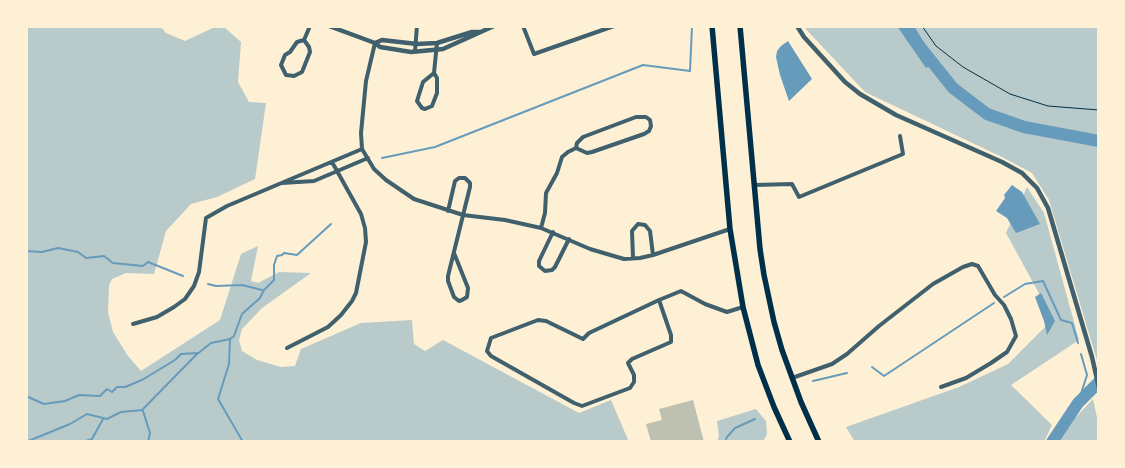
<!DOCTYPE html>
<html>
<head>
<meta charset="utf-8">
<style>
  body { margin:0 }
  #map { position:relative; width:1125px; height:468px; overflow:hidden; background:#fdf0d5; font-family:"Fira Sans Condensed",sans-serif }
  canvas { display:block }
  .frame { position:absolute; inset:0; border:28px solid #fdf0d5; pointer-events:none }
</style>
</head>
<body>
<div id="map">
<canvas width="1125" height="468"></canvas>
<div class="frame"></div>
</div>
<script>
const ctx = document.querySelector('canvas').getContext('2d');
ctx.lineJoin = 'round';
function paint(path, color) {
  ctx.fillStyle = color;
  ctx.fill(path, 'evenodd');
}
function toPath(rows) {
  const path = new Path2D();
  for (const r of rows) {
    path.moveTo(r[0], r[1]);
    for (let i = 2; i < r.length; i += 2) path.lineTo(r[i], r[i + 1]);
  }
  return path;
}
function trace(path, color, width, dash) {
  ctx.strokeStyle = color;
  ctx.lineWidth = width;
  ctx.lineCap = dash ? 'butt' : 'round';
  ctx.setLineDash(dash || []);
  ctx.stroke(path);
}
const green = toPath([
  [26,26,160,26,166,33,185,41,217,26,223,26,241,42,238,82,249,102,266,103,255,179,217,197,191,204,166,231,154,274,126,273,112,279,109,285,108,312,113,332,128,356,141,371,220,320,241,254,258,246,251,281,258,283,279,272,311,273,262,308,242,329,239,340,242,351,257,360,281,367,295,366,301,349,361,323,412,320,414,344,425,351,443,340,579,413,611,400,629,442,26,442],
  [803,26,1099,26,1099,367,1049,200,1032,173,1004,158,865,92],
  [1027,187,1044,213,1079,340,1011,385,1052,425,1044,442,855,442,846,427,959,387,1008,364,1053,319,1006,233],
  [1093,399,1099,427,1099,442,1058,442,1075,418],
  [756,409,766,421,767,434,763,442,717,442,719,436,717,421]
]);
const water = toPath([
  [897,26,914,26,936,62,926,68],
  [788,41,812,79,789,101,780,75,776,57,777,51,781,46],
  [1012,185,1022,192,1040,224,1016,233,1007,218,996,211,1005,198,1004,195],
  [1041,293,1055,321,1047,335,1044,321,1035,297]
]);
const stream = toPath([
  [382,158,435,147,643,65,690,71,692,26],
  [26,251,42,252,58,248,78,252,86,258,104,256,113,263,143,266,148,262,183,276],
  [208,284,216,286,242,285,262,290],
  [1004,297,1025,284,1043,281,1061,320,1072,323,1078,343],
  [230,339,229,364,218,399,243,442],
  [872,367,884,376,994,303],
  [813,381,847,373],
  [26,396,44,404,65,401,79,395,100,396,107,389,112,392,117,387,125,387,142,380,175,360,181,354,198,353],
  [1078,403,1087,375,1081,354],
  [143,411,150,433,148,442],
  [26,442,70,424,87,414,107,419,121,412,142,410,196,355,211,343,230,339,234,336,242,314,260,298,264,290,274,280,274,265,277,256,282,255,284,253,297,255,331,224],
  [83,442,92,439,103,419],
  [725,442,727,437,735,428,755,419]
]);
const river = toPath([
  [905,26,912,37,953,88,987,114,1024,127,1099,141],
  [1052,442,1078,403,1099,382]
]);
const building = toPath([
  [693,400,704,442,651,442,646,424,662,420,659,409]
]);
const path = toPath([
  [922,26,936,46,963,67,1010,94,1048,106,1099,110]
]);
const minor = toPath([
  [523,26,534,54,614,26],
  [304,40,309,47,310,52,302,72,294,76,286,75,281,65,285,55,290,52,297,42,304,40],
  [304,40,310,26],
  [375,43,366,81,361,133,362,149,374,169,386,180,414,199,463,215,505,220,541,228,590,249,624,259,640,258,653,255,730,229],
  [415,51,417,26],
  [434,73,423,82,417,101,422,108,425,109,432,106,437,93,437,78,434,73,437,43],
  [282,183,314,181,368,158],
  [754,185,792,184,799,197,903,154,900,136],
  [448,211,455,181,459,178,465,178,470,183,470,187,448,276,448,281,454,297,459,301,462,300,467,297,468,288,454,253],
  [541,228,545,213,546,193,557,173,562,157,568,152,576,148,587,153,592,152,644,134,649,131,651,126,650,120,646,117,636,117,583,137,577,143,576,148],
  [553,232,539,261,539,266,545,271,552,270,555,267,569,239],
  [633,258,632,231,638,224,645,225,650,231,653,255],
  [659,300,671,335,671,342,632,359,628,363,634,375,634,382,630,388,582,406,574,403,491,356,487,351,491,338,538,320,546,321,583,339,589,333,659,300,681,291,705,304,727,312,743,307],
  [133,324,157,317,174,307,185,299,194,286,199,272,206,218,227,206,362,149],
  [287,348,328,327,341,315,352,301,356,293,366,242,365,228,361,214,332,162],
  [792,378,832,364,847,354,879,326,933,284,963,267,972,264,978,266,995,295,1004,305,1011,319,1016,336,1007,352,991,363,966,378,941,387]
]);
const tertiary = toPath([
  [329,26,375,43,380,47,411,52,443,49,494,26],
  [797,26,804,37,845,82,860,94,896,115,1002,162,1022,173,1037,188,1048,208,1092,357,1099,388],
  [375,43,382,40,417,44,437,43,472,32,479,32]
]);
const trunk = toPath([
  [712,26,730,229,743,307,758,365,774,407,790,442],
  [740,26,760,249,764,275,774,322,782,350,801,402,819,442]
]);
paint(green, '#b9caca');
paint(water, '#669bbc');
trace(stream, '#669bbc', 2);
trace(river, '#669bbc', 12);
paint(building, '#bec0b2');
trace(path, '#003049', 1);
trace(minor, '#3f606c', 4);
trace(tertiary, '#3f606c', 4.5);
trace(trunk, '#003049', 5.5);
</script>
</body>
</html>
